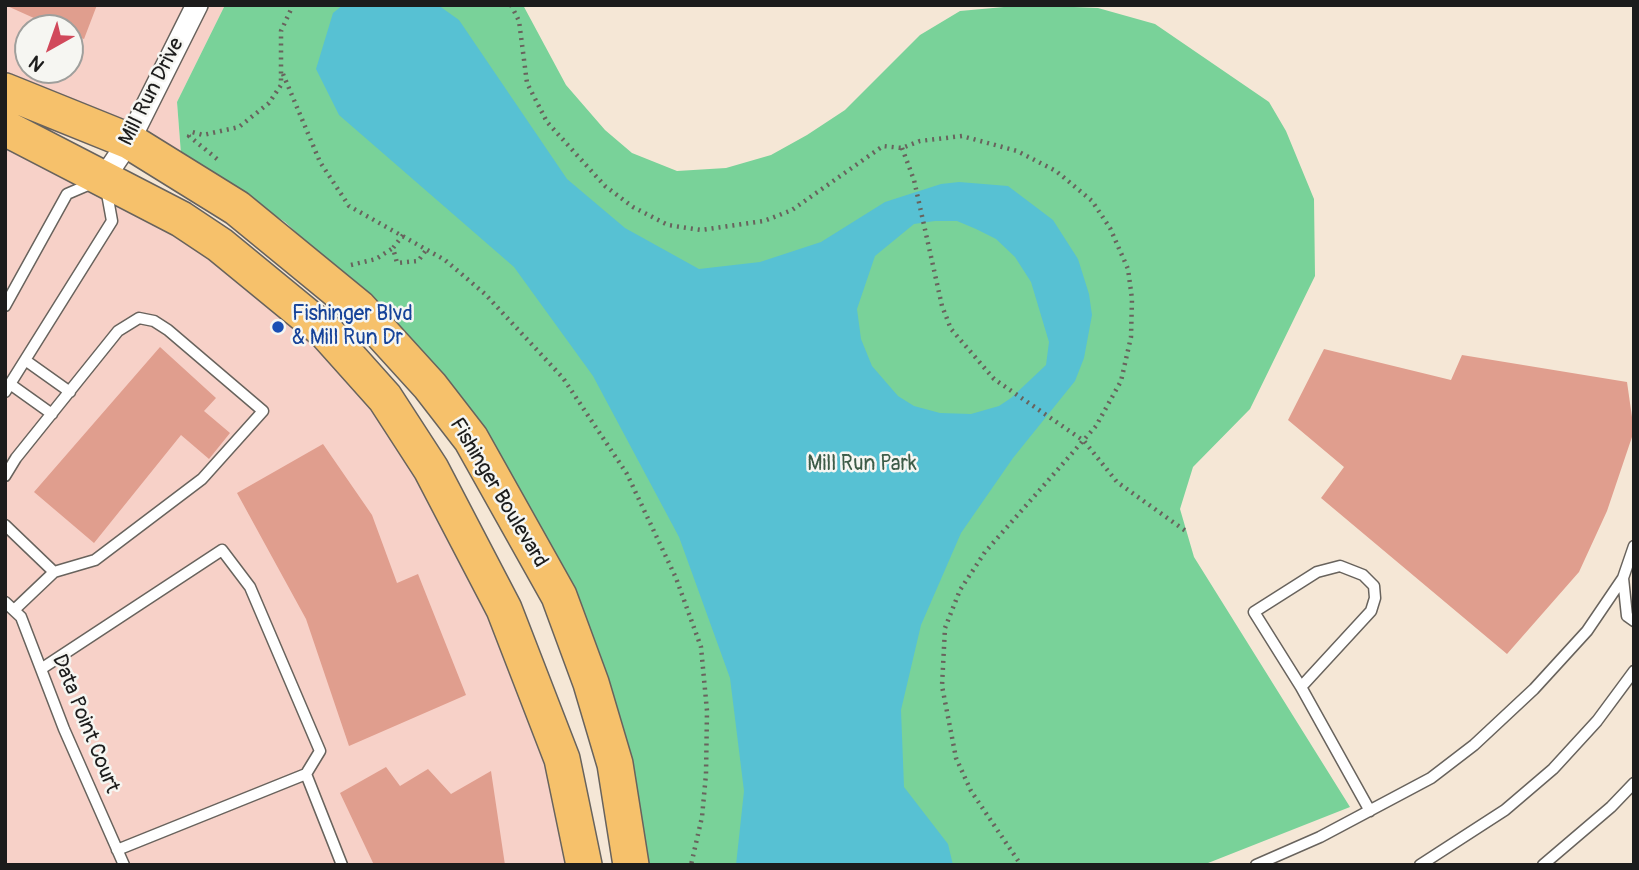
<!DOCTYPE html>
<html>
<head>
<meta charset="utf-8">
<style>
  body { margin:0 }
  #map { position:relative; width:1639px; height:870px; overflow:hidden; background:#f5e7d6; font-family:Pangolin,sans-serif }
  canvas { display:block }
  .frame { position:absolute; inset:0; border:7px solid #1c1c1c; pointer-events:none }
  .north { position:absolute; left:14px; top:14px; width:70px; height:70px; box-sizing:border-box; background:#f6f6f2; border:2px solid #9f9f9c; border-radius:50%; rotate:220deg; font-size:19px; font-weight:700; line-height:28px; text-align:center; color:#1c1c1c }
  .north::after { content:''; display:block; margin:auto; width:24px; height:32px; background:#d1495b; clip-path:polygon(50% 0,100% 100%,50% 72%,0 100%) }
</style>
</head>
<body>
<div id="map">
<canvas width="1639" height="870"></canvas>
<div class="frame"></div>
<div class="north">N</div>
</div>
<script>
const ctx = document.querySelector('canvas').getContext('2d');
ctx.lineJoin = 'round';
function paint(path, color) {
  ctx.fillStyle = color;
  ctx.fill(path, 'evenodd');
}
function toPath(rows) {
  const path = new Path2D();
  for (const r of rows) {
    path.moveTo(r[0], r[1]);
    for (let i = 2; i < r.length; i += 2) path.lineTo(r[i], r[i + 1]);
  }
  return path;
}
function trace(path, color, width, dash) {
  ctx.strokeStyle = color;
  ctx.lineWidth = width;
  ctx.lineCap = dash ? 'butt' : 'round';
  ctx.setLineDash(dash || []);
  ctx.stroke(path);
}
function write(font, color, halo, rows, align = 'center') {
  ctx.font = font + ' Pangolin,sans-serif';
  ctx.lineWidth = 5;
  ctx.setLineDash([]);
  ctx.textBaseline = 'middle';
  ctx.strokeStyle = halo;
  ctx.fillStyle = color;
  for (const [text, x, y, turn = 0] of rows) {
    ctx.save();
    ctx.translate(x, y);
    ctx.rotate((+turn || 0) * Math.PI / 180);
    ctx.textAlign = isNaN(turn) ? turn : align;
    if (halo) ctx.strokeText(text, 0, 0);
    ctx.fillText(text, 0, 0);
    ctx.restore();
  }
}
const built = toPath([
  [5,5,225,5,177,102,181,154,102,150,5,113],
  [28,28,70,28,70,70,28,70],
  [5,115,326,332,504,609,584,865,5,865]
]);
const green = toPath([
  [225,5,523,5,566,85,605,130,632,153,677,171,726,168,771,155,807,135,845,110,920,35,960,11,1026,5,1098,8,1155,24,1269,102,1286,131,1314,199,1315,276,1250,409,1193,467,1180,509,1194,557,1350,807,1203,865,645,865,561,576,482,424,404,332,285,222,181,154,177,102]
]);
const water = toPath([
  [343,5,438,5,459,20,567,179,625,228,699,269,760,262,821,242,885,202,941,184,959,182,1008,186,1053,220,1078,259,1089,294,1092,315,1084,358,1075,381,1013,458,961,533,921,625,901,710,904,787,948,844,953,865,736,865,744,791,730,678,679,537,593,376,514,267,339,115,316,69,333,13],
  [935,221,957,221,976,229,996,239,1015,257,1031,282,1049,342,1046,365,1011,398,999,406,971,414,940,413,914,406,898,396,872,366,861,339,857,309,875,256,914,224]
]);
const building = toPath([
  [5,5,97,5,84,39,70,34,70,28,56,28],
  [160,347,216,398,204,411,230,433,209,459,181,435,94,543,34,492],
  [1324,349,1451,380,1462,355,1627,382,1634,431,1607,511,1579,572,1507,654,1321,498,1344,467,1288,420],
  [323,444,372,515,397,583,418,574,466,695,349,746,306,619,237,493],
  [386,767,400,786,428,769,451,794,491,771,505,865,374,865,340,793]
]);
const path = toPath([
  [511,5,519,21,527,83,547,122,605,186,633,207,668,225,701,230,764,221,792,210,883,146,902,148,920,141,962,136,1017,151,1056,171,1092,201,1110,228,1128,269,1132,299,1131,337,1121,381,1096,426,985,552,960,590,945,628,942,686,956,758,971,791,1021,865],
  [283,74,320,162,349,206,445,260,485,294,563,378,627,474,676,578,701,647,707,711,706,774,702,817,691,865],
  [902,148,914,180,942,306,951,329,994,379,1084,441,1117,482,1187,532],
  [217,159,189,136,192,132,203,135,239,127,269,103,281,85,281,31,293,5],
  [403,235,393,248,397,263,418,261,427,249],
  [351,265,376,259,393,248]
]);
const lane = toPath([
  [5,306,67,194,95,182],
  [25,360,70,392],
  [10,384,52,414],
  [5,392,112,221,106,188],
  [5,476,16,458,118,331,139,318,154,321,168,330,263,411,202,479,95,560,54,572,14,610],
  [5,525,54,572],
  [1634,546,1623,578,1627,616,1634,621],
  [5,602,21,617,64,729,124,865],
  [41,669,222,550,250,587,320,751,306,774],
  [1301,687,1254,612,1317,572,1340,566,1363,575,1374,586,1375,598,1371,611,1301,687,1370,811],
  [117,850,306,774,342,865],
  [1256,865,1320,837,1431,778,1474,745,1534,689,1587,631,1623,578],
  [1420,865,1505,810,1553,769,1597,721,1634,671],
  [1543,865,1611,807,1634,783]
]);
const street = toPath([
  [104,178,129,141,197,5]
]);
const primary = toPath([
  [5,91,129,141,237,208,359,308,430,386,471,439,559,596,591,683,615,764,631,865],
  [5,128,181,219,220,245,326,332,385,398,431,469,504,609,562,759,584,865]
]);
const markers = [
  [278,327,7,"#1a4fb4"]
];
const streetNames = [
  ["Mill Run Drive",152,92,-63],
  ["Fishinger Boulevard",498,493,59],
  ["Data Point Court",85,724,68]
];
const transitNames = [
  ["Fishinger Blvd",292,315],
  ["& Mill Run Dr",292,339]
];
const parkNames = [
  ["Mill Run Park",862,465]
];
paint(built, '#f7d1c8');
paint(green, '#79d299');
paint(water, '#57c1d3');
paint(building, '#e09e8e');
trace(lane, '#68635d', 13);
trace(street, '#68635d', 24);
trace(primary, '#68635d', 38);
trace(path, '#68635d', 4.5, [2, 5]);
trace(lane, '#fff', 10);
trace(street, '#fff', 21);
trace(primary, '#f6c16b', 35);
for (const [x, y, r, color] of markers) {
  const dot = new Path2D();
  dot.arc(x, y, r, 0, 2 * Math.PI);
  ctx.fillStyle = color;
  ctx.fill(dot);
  trace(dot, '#f6f6f2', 2.5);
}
write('21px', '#1c1c1c', '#f6f6f2', streetNames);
write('21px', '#164399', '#f6f6f2', transitNames, 'left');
write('21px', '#3d5c48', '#f6f6f2', parkNames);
</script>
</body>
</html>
